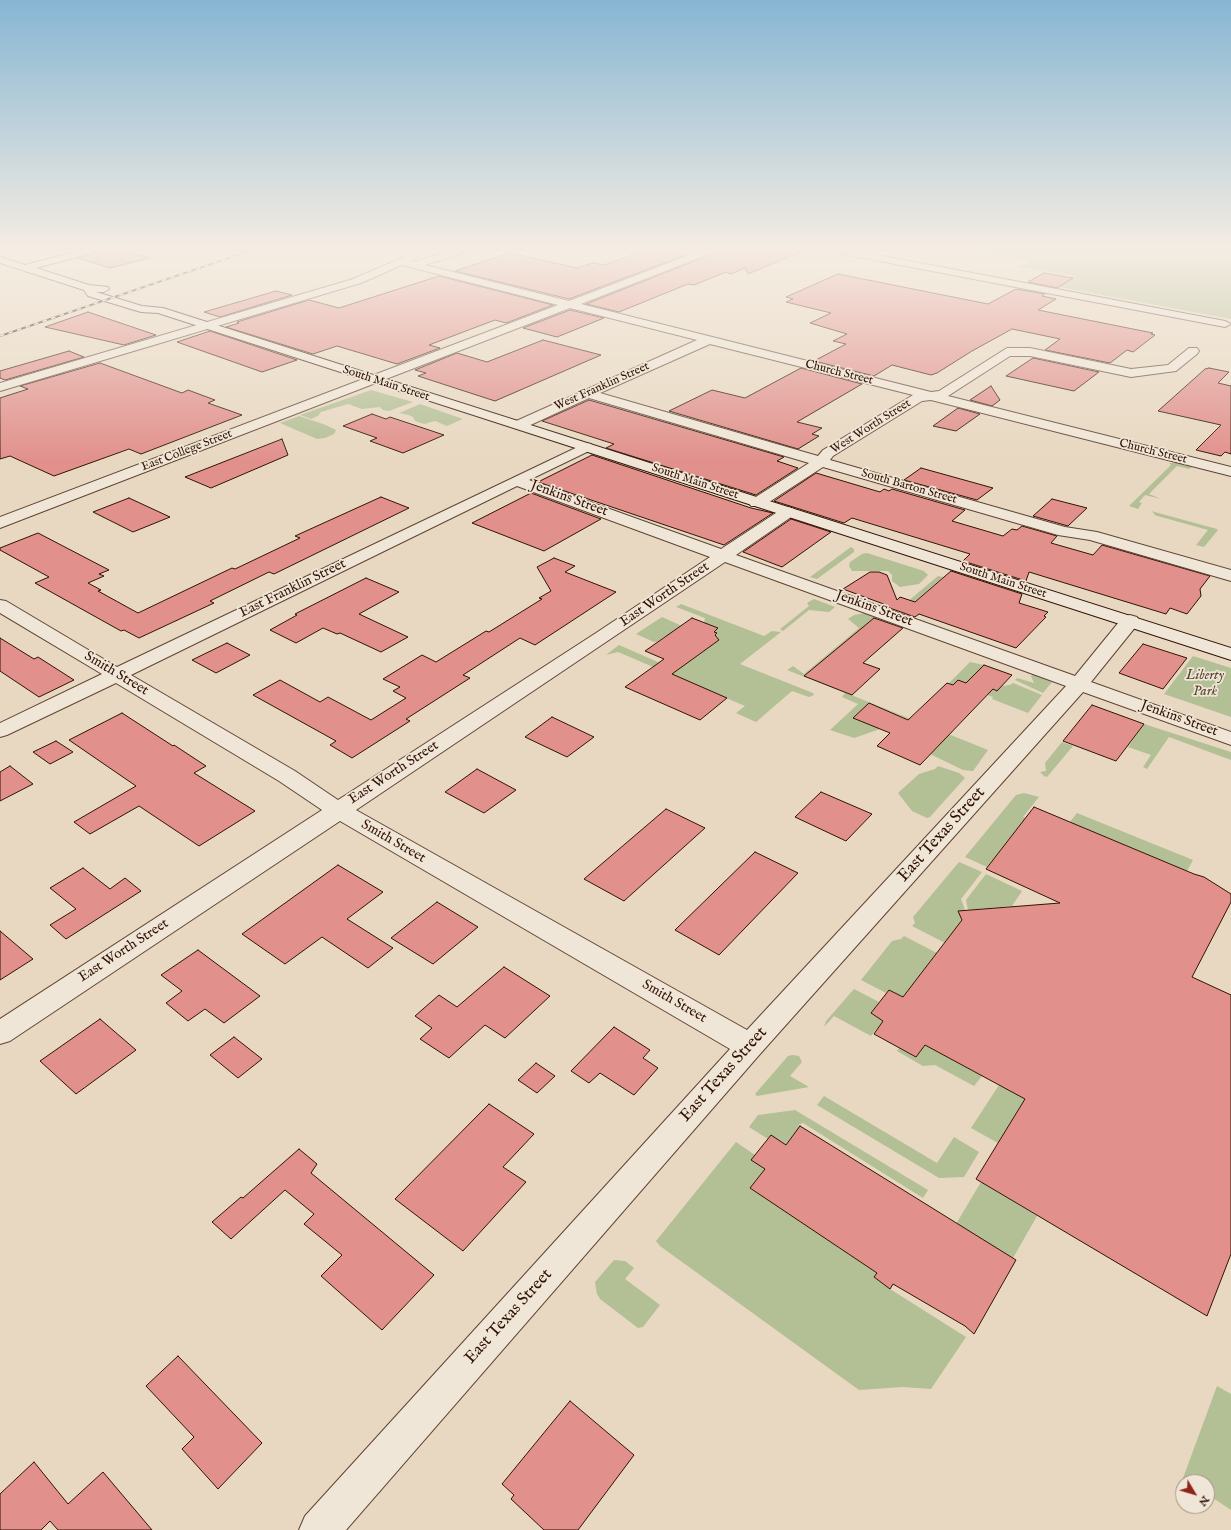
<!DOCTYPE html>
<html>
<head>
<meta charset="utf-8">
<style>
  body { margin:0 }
  #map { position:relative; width:1231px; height:1530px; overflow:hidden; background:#e8d8c1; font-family:"IM FELL English",serif }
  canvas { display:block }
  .north { position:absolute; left:1175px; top:1474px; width:40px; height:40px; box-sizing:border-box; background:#f0e6d7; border:1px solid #a49283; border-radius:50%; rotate:128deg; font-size:11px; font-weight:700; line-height:16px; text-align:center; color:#311304 }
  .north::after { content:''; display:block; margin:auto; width:14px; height:18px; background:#8f2418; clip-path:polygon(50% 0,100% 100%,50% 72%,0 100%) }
</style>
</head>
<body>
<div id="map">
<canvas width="1231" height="1530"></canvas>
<div class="north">N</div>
</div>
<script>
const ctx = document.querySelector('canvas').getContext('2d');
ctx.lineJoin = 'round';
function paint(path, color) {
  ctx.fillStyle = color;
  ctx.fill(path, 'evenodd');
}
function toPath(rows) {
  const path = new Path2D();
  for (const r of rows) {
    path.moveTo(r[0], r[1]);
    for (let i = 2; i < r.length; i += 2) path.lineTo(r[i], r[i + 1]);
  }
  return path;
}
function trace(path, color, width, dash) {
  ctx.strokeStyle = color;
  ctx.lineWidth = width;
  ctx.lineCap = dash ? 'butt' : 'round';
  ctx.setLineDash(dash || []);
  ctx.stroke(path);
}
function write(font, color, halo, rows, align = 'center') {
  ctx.font = font + ' "IM FELL English",serif';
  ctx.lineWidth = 3.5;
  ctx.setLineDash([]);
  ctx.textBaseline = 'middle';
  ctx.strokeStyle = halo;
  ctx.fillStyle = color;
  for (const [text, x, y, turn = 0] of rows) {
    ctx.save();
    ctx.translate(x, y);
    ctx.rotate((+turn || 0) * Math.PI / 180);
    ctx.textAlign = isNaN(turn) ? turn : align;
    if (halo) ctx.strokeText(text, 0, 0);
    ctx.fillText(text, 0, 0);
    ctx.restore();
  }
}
const green = toPath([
  [952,248,1231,248,1231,319,1059,287,1075,276,1020,267,1029,261],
  [371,390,413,402,389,411,383,410,380,407,362,409,348,404,321,412,318,416,311,419,300,415],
  [420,404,463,419,447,426,435,421,424,424,415,421,413,417,409,415,399,413],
  [299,416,326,425,336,430,334,434,325,438,317,439,280,423],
  [1169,463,1178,463,1192,467,1189,469,1177,466,1149,494,1161,499,1145,495,1139,502,1142,503,1138,509,1129,506,1168,468,1171,465],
  [1151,511,1217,529,1218,530,1204,547,1196,545,1208,530,1154,515,1155,514],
  [851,547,854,549,854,552,817,579,810,577],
  [867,553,924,571,928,575,919,584,900,587,892,581,892,575,888,571,852,571,849,566,850,562,862,554],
  [938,576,943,577,906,609,901,607],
  [814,599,835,607,829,612,809,610,783,631,780,629,809,606,807,603],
  [681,604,764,636,772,631,781,632,740,664,813,693,814,695,809,697,792,691,756,722,736,713,745,706,618,652,606,655,619,645,660,663,689,658,693,659,703,651,665,636,657,642,654,642,636,634,662,617,682,626,706,641,717,633,714,632,718,628,704,623,705,618,676,607],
  [865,613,878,617,804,676,988,750,973,771,963,770,930,754,947,736,869,703,853,718,880,729,854,738,830,730,858,704,842,697,845,693,787,670,793,666,804,674,859,628,848,619,854,615],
  [1193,656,1231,668,1231,717,1164,694],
  [970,662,984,665,991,688,997,691,1002,686,1010,685,1013,683,1042,695,1028,713,992,699,993,697,983,693,985,690,958,680,953,685,949,683],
  [1033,674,1052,682,1043,693,1015,680,1017,678,1034,683,1031,676],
  [1144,724,1231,752,1231,760,1169,737,1147,769,1143,767,1151,755,1128,747],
  [1062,742,1073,746,1047,777,1044,776,1040,772,1046,771,1045,763],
  [938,766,959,773,965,778,930,817,927,818,912,811,898,793,919,774,935,769],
  [1024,793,1039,797,1023,817,1026,818,987,867,965,857,1016,795],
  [1077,813,1193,860,1187,871,1070,822],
  [959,862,982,872,961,899,965,910,958,911,963,923,960,923,945,943,912,926,915,923,913,917],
  [986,874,1022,891,1012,906,968,910,966,900],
  [904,936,937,953,903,997,889,990,886,993,861,980,892,941,901,939],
  [854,989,879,1002,871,1013,883,1021,871,1036,834,1016,824,1027,826,1021],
  [925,1045,982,1076,974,1086,935,1065,923,1066,897,1051,899,1048,916,1057],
  [792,1055,799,1056,802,1062,790,1076,809,1087,757,1096,755,1094,788,1056],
  [999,1085,1025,1099,998,1143,971,1128],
  [824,1096,937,1163,954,1137,979,1152,964,1177,939,1178,817,1105],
  [795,1110,928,1190,923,1198,803,1123,798,1125,800,1126,786,1145,771,1136,768,1139,749,1127,758,1115],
  [736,1142,755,1155,751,1160,765,1169,750,1188,877,1273,874,1277,890,1289,966,1337,931,1389,903,1387,859,1390,660,1246,656,1241],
  [981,1182,1037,1216,1013,1258,956,1224],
  [614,1260,625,1261,634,1268,625,1279,660,1305,643,1327,638,1328,600,1299,597,1294,595,1282],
  [1217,1386,1231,1394,1231,1510,1207,1494,1207,1482,1189,1482,1183,1478]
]);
const building = toPath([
  [106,248,115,248,150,258,110,268,78,258,103,251,106,248],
  [651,248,688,254,569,299,455,271,510,253,577,268,593,263,604,265,651,248],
  [722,248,810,248,748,274,745,268,731,274,726,272,694,285,688,284,619,312,586,304,720,251,722,248],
  [1044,273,1073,278,1057,288,1028,282,1044,273],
  [838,274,988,304,1016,289,1045,294,1042,296,1056,299,1038,310,1153,333,1151,334,1155,335,1133,352,1127,350,1110,363,1045,350,1060,339,1012,329,972,351,937,373,931,375,892,365,874,376,814,361,846,344,833,341,847,334,810,323,831,313,786,302,793,299,786,297,838,274],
  [439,276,553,305,506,323,495,320,429,345,440,348,397,364,337,346,313,354,226,327,239,323,237,322,309,300,339,308,439,276],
  [276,291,292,295,220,317,204,312,276,291],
  [570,310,604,318,557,337,523,328,570,310],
  [88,312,156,335,124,345,45,327,88,312],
  [210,331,297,360,262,372,177,342,210,331],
  [543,340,601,355,495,401,418,376,426,373,415,370,457,353,487,362,543,340],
  [69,351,84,357,5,380,0,378,0,371,69,351],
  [1033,358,1099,372,1074,391,1006,376,1033,358],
  [100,363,182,393,188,390,215,400,208,403,242,415,141,454,129,449,54,476,10,456,0,459,0,398,28,389,20,386,100,363],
  [801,368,862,384,797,422,822,428,812,434,819,436,798,449,669,411,712,390,745,398,801,368],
  [1209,368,1229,372,1218,383,1231,386,1231,454,1225,452,1221,456,1196,450,1221,425,1158,411,1205,369,1209,368],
  [991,386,1000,400,992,406,970,400,991,386],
  [589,400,784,457,777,461,798,468,756,495,606,448,614,444,542,421,589,400],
  [958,408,980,414,956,431,933,426,958,408],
  [372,414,386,419,390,417,444,435,403,453,370,441,377,438,343,426,372,414],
  [282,439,288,455,211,488,185,477,282,439],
  [592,455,751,508,773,513,724,545,538,482,592,455],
  [921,468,993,488,977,500,904,480,921,468],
  [816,473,880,492,884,489,889,491,892,489,965,510,952,521,1003,536,1012,529,1017,530,1022,526,1057,536,1051,543,1093,555,1102,545,1210,576,1200,589,1201,596,1187,614,1170,608,1166,614,1029,572,1026,581,963,561,970,554,852,518,844,523,774,501,816,473],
  [531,493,601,519,544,551,472,523,531,493],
  [381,497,409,508,274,574,269,572,210,601,214,603,139,638,124,630,121,631,35,583,49,577,0,550,0,548,38,533,109,570,99,574,104,576,88,583,101,590,98,591,138,613,232,568,235,569,300,538,295,536,381,497],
  [129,498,170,517,133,532,93,512,129,498],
  [1052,499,1087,508,1068,526,1033,516,1052,499],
  [791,519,831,532,782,567,743,552,791,519],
  [554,558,575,566,565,572,616,592,535,645,520,638,463,675,470,678,406,719,410,721,352,758,330,745,336,741,253,695,280,680,320,702,328,697,371,720,406,698,393,691,400,687,383,679,422,655,436,662,486,631,489,632,542,599,539,598,551,591,537,567,554,558],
  [951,571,1022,594,1019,603,1048,612,1044,616,1046,617,1016,648,919,614,915,617,887,607,889,606,843,589,870,572,879,572,887,575,897,600,900,597,915,602,951,571],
  [366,578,399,592,359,614,408,637,381,652,340,633,337,634,323,628,296,643,270,630,297,615,295,614,366,578],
  [692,618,718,628,714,632,717,633,715,635,719,640,672,674,727,698,700,720,625,687,664,659,645,651,692,618],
  [874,618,903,628,863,663,880,669,852,695,804,676,874,618],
  [0,638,34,659,38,657,74,680,39,697,0,671,0,638],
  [227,643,250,655,216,673,192,660,227,643],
  [1143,644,1187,658,1163,689,1119,673,1143,644],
  [984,665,1012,675,997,691,993,689,920,765,877,746,890,733,853,718,869,703,908,720,947,683,953,685,958,680,966,683,984,665],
  [1092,705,1144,724,1116,761,1063,741,1092,705],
  [122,713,173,746,174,745,206,766,194,773,255,811,199,846,139,806,90,834,74,822,136,786,69,740,122,713],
  [552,717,594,737,567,757,525,737,552,717],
  [56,741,73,752,50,764,33,752,56,741],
  [10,766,33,784,0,801,0,772,10,766],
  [477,769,516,790,484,813,445,792,477,769],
  [821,792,872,814,846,841,795,817,821,792],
  [1034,807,1194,874,1204,877,1231,894,1231,902,1192,977,1231,995,1231,1254,1207,1316,976,1179,1025,1099,925,1045,916,1057,874,1034,883,1021,871,1013,889,990,903,997,962,920,958,911,1060,903,986,869,1034,807],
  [666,809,705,828,624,901,584,879,666,809],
  [755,852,798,873,719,955,675,930,755,852],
  [338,865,383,892,347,919,393,948,368,968,322,937,285,964,242,934,338,865],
  [83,868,110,889,125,878,141,891,66,939,50,925,76,909,50,888,83,868],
  [437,902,478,927,433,964,391,938,437,902],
  [0,931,33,959,0,980,0,931],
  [198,950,260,996,224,1023,205,1009,188,1021,166,1003,182,991,161,975,198,950],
  [504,967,550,996,505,1038,485,1025,449,1058,420,1039,432,1028,415,1016,439,995,457,1007,504,967],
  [100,1019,136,1050,76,1094,40,1061,100,1019],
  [614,1027,650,1050,643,1058,658,1068,634,1095,600,1073,589,1083,571,1071,614,1027],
  [234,1037,262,1059,238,1078,210,1055,234,1037],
  [536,1063,555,1076,537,1093,518,1080,536,1063],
  [489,1104,534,1134,503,1167,526,1182,463,1251,395,1199,489,1104],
  [800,1126,1016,1260,974,1334,965,1326,893,1284,890,1289,874,1277,877,1273,750,1188,765,1169,751,1160,771,1135,786,1145,800,1126],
  [299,1149,317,1164,311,1173,434,1275,382,1330,321,1276,342,1255,304,1224,314,1214,285,1190,231,1239,212,1222,241,1197,243,1198,299,1149],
  [178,1356,262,1443,218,1489,182,1449,194,1437,146,1386,178,1356],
  [570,1401,634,1455,578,1530,544,1530,511,1499,514,1495,502,1484,570,1401],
  [34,1462,68,1504,103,1472,152,1530,58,1530,50,1521,41,1530,0,1530,0,1494,34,1462]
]);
const street = toPath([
  [419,248,431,248,410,261,414,262,459,248,473,248,471,250,425,265,569,301,708,248,721,248,719,250,581,304,931,392,939,391,1007,348,1030,348,1131,369,1168,365,1189,348,1197,348,1199,351,1197,354,1176,371,1131,377,1030,356,1010,356,948,396,1231,467,1231,476,931,400,922,401,833,456,830,460,1065,527,1097,532,1231,570,1231,581,1090,540,1058,535,823,467,763,506,751,506,749,503,751,500,809,463,589,398,524,428,514,428,512,425,514,422,697,340,570,308,0,528,0,517,558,305,402,265,361,283,0,391,0,383,353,279,397,260,419,248],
  [710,344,913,395,823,450,818,456,600,393,710,344],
  [822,248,841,248,1225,321,1231,324,1225,327,827,251,822,248],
  [586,443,591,444,593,447,591,450,529,480,721,549,782,509,788,507,794,509,796,512,794,515,736,555,1075,676,1123,617,1130,615,1137,617,1139,621,1137,625,1091,682,1231,732,1231,745,1083,692,760,1054,346,1530,299,1530,305,1516,730,1049,340,821,10,1041,0,1044,0,1019,322,810,279,781,116,683,7,735,0,737,0,723,102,674,0,613,0,600,6,601,117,667,586,443],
  [517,486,710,557,596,633,338,800,295,771,131,675,517,486],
  [725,562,1066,686,747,1030,356,810,725,562]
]);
const secondary = toPath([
  [89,248,105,248,103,250,36,268,89,285,108,287,109,289,104,292,96,292,142,306,163,308,1231,648,1231,660,158,313,141,312,88,296,84,290,0,263,0,257,25,265,89,248]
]);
const rail = toPath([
  [0,336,258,248]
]);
const farStreetnames = [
  ["Church Street",839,373,14],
  ["South Main Street",386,384,18],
  ["West Franklin Street",602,387,-24],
  ["West Worth Street",871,427,-32],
  ["East College Street",187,451,-21],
  ["Church Street",1153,452,14],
  ["South Main Street",695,482,18],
  ["South Barton Street",909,487,16],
  ["South Main Street",1003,581,18]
];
const streetNames = [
  ["Jenkins Street",569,499,20],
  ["East Franklin Street",293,589,-26],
  ["East Worth Street",665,595,-34],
  ["Jenkins Street",874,609,20],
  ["Smith Street",116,674,31],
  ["Jenkins Street",1179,719,20],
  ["East Worth Street",394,773,-33],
  ["Smith Street",393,842,30],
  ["East Worth Street",124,951,-33],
  ["Smith Street",674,1002,30]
];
const parkNames = [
  ["Liberty",1205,676],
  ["Park",1205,692]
];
const nearStreetnames = [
  ["East Texas Street",942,835,-48],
  ["East Texas Street",724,1075,-48],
  ["East Texas Street",509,1317,-48]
];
paint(green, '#b3bf95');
paint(building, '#e1908c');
trace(building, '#311304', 1);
trace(street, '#5f4433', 2);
trace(secondary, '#311304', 2);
paint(street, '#f0e6d7');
paint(secondary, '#f0e6d7');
trace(rail, '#311304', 2);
trace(rail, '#f0e6d7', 1.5, [4.5]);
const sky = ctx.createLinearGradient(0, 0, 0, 462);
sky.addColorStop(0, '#87b6d3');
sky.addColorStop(0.54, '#f5ede3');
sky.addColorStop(1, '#f5ede300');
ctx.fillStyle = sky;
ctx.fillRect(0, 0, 1231, 462);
write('12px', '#311304', '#f0e6d7', farStreetnames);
write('14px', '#311304', '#f0e6d7', streetNames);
write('italic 14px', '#584730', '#f0e6d7', parkNames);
write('17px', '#311304', '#f0e6d7', nearStreetnames);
</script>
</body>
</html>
